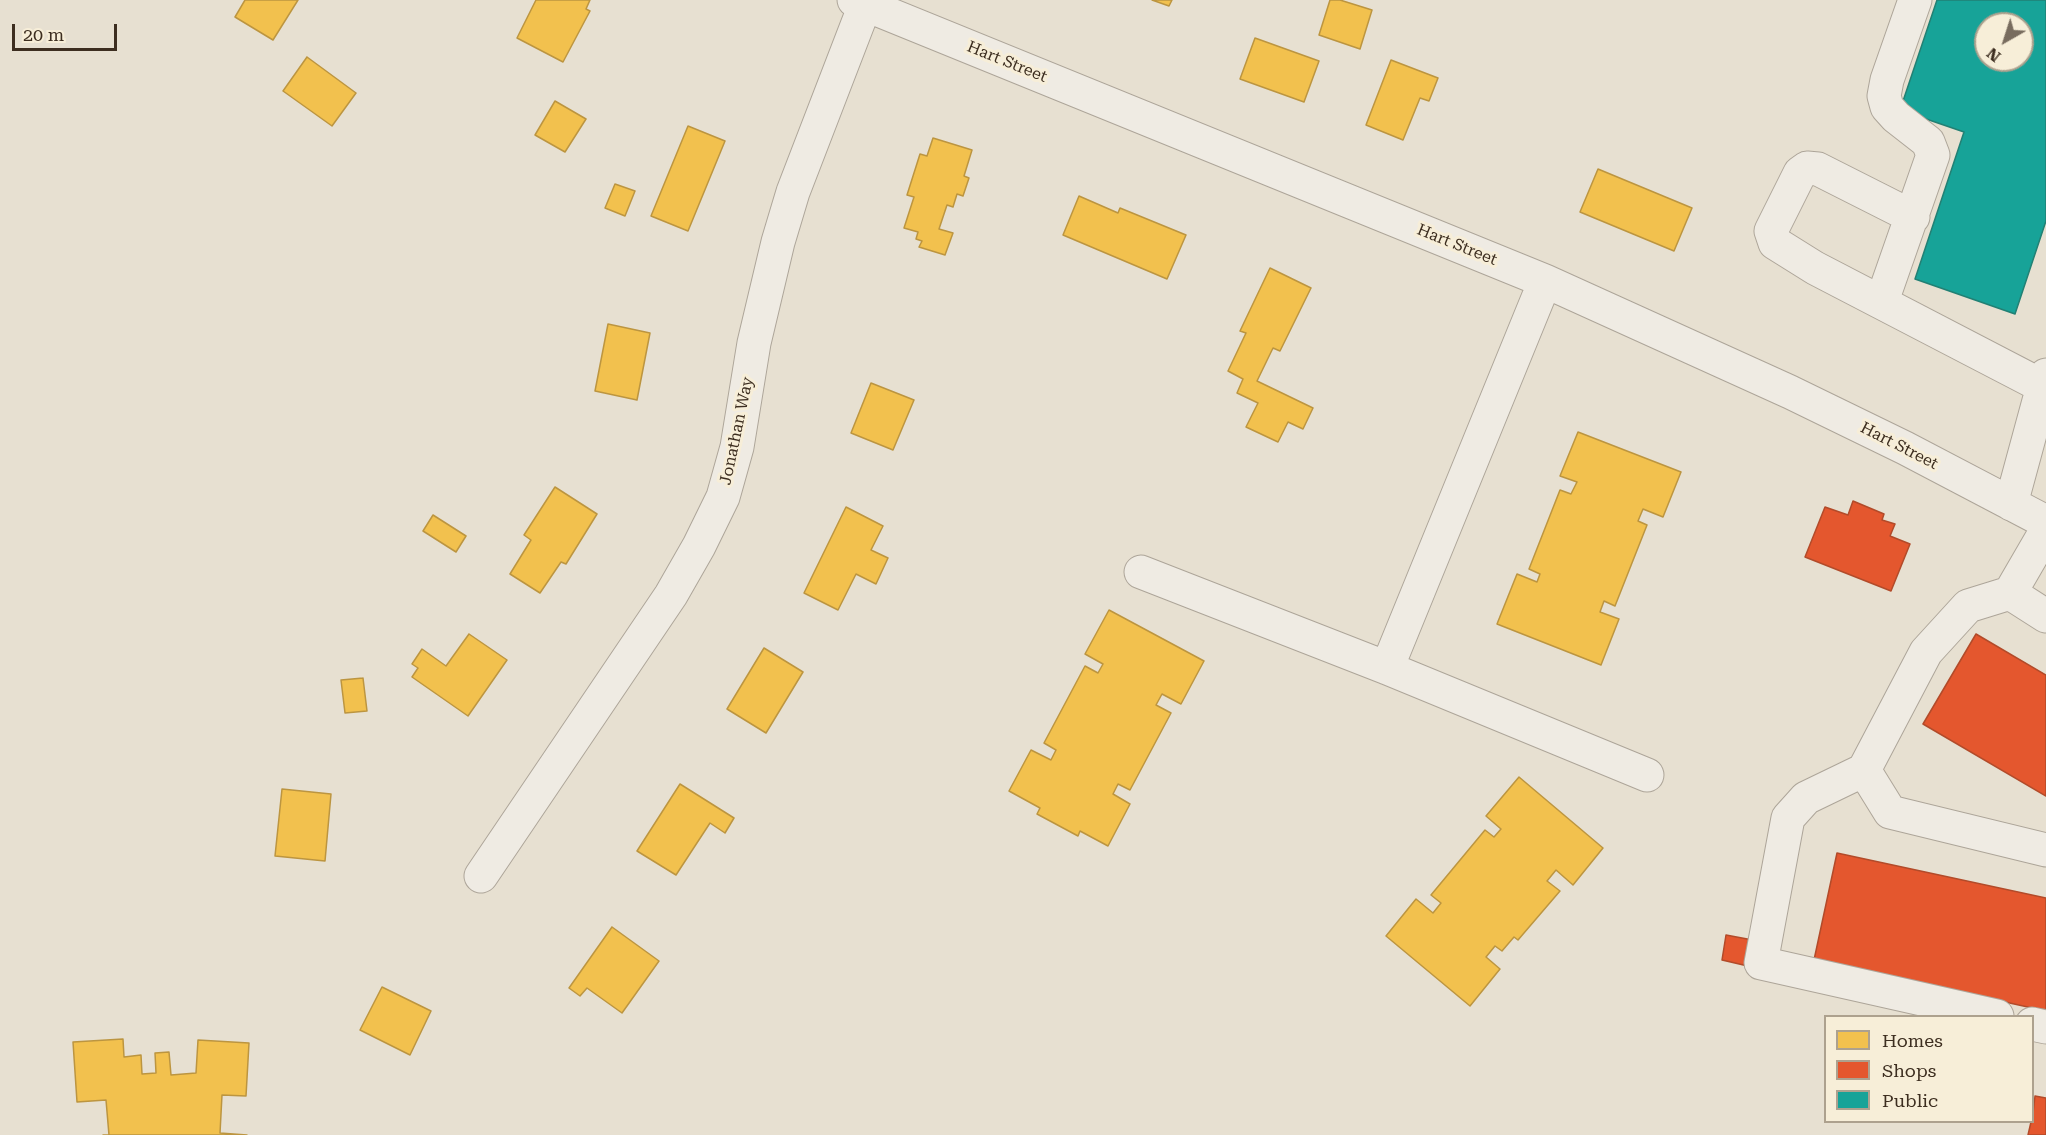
<!DOCTYPE html>
<html>
<head>
<meta charset="utf-8">
<style>
  body { margin:0 }
  #map { position:relative; width:2046px; height:1135px; overflow:hidden; background:#e7e0d1; font-family:"Roboto Serif",serif }
  canvas { display:block }
  .legend { position:absolute; left:1824px; top:1015px; width:210px; height:108px; box-sizing:border-box; background:#f7eed8; border:2px solid #ada18e; margin:0; padding:8px 10px; list-style:none; font-size:18px; color:#3d2e20 }
  .legend li { display:flex; align-items:center; gap:12px; height:30px }
  .legend b { width:30px; border:2px solid #ada18e }
  .north { position:absolute; left:1974px; top:12px; width:60px; height:60px; box-sizing:border-box; background:#f7eed8; border:2px solid #ada18e; border-radius:50%; rotate:219deg; font-size:16px; font-weight:700; line-height:24px; text-align:center; color:#3d2e20 }
  .north::after { content:''; display:block; margin:auto; width:21px; height:27px; background:#786c5e; clip-path:polygon(50% 0,100% 100%,50% 72%,0 100%) }
  .scale { position:absolute; left:12px; top:24px; width:105px; height:27px; box-sizing:border-box; border:3px solid #3d2e20; border-top:0; padding-left:8px; font-size:18px; line-height:21px; white-space:nowrap; color:#3d2e20; -webkit-text-stroke:4px #f7eed8; paint-order:stroke }
</style>
</head>
<body>
<div id="map">
<canvas width="2046" height="1135"></canvas>
<ul class="legend">
<li><b style="height:16px;background:#f2c14e"></b>Homes</li>
<li><b style="height:16px;background:#e4572e"></b>Shops</li>
<li><b style="height:16px;background:#17a398"></b>Public</li>
</ul>
<div class="north">N</div>
<div class="scale">20 m</div>
</div>
<script>
const ctx = document.querySelector('canvas').getContext('2d');
ctx.lineJoin = 'round';
function paint(path, color) {
  ctx.fillStyle = color;
  ctx.fill(path, 'evenodd');
}
function toPath(rows) {
  const path = new Path2D();
  for (const r of rows) {
    path.moveTo(r[0], r[1]);
    for (let i = 2; i < r.length; i += 2) path.lineTo(r[i], r[i + 1]);
  }
  return path;
}
function trace(path, color, width, dash) {
  ctx.strokeStyle = color;
  ctx.lineWidth = width;
  ctx.lineCap = dash ? 'butt' : 'round';
  ctx.setLineDash(dash || []);
  ctx.stroke(path);
}
function write(font, color, halo, rows, align = 'center') {
  ctx.font = font + ' "Roboto Serif",serif';
  ctx.lineWidth = 6;
  ctx.setLineDash([]);
  ctx.textBaseline = 'middle';
  ctx.strokeStyle = halo;
  ctx.fillStyle = color;
  for (const [text, x, y, turn = 0] of rows) {
    ctx.save();
    ctx.translate(x, y);
    ctx.rotate((+turn || 0) * Math.PI / 180);
    ctx.textAlign = isNaN(turn) ? turn : align;
    if (halo) ctx.strokeText(text, 0, 0);
    ctx.fillText(text, 0, 0);
    ctx.restore();
  }
}
const homes = toPath([
  [245,0,298,0,273,40,235,17,245,0],
  [536,0,590,0,586,9,590,11,563,62,517,38,536,0],
  [1152,0,1172,0,1169,6,1152,0],
  [1330,0,1340,0,1372,10,1360,49,1319,35,1330,0],
  [1255,38,1319,61,1304,102,1240,79,1255,38],
  [307,57,356,93,332,126,283,91,307,57],
  [1391,60,1438,78,1429,101,1420,98,1403,140,1366,125,1391,60],
  [555,101,586,119,565,152,535,135,555,101],
  [688,126,725,141,688,231,651,216,688,126],
  [933,138,972,150,964,176,969,178,963,196,957,194,953,207,947,205,939,229,953,233,945,255,919,247,922,241,916,239,918,232,904,228,914,197,907,195,920,154,927,156,933,138],
  [1598,169,1692,208,1674,251,1580,212,1598,169],
  [615,184,635,191,625,216,605,208,615,184],
  [1079,196,1118,213,1120,208,1186,235,1167,279,1063,235,1079,196],
  [1270,268,1311,288,1280,351,1273,348,1257,381,1313,408,1303,429,1288,422,1278,442,1246,427,1258,403,1237,393,1243,379,1228,371,1246,333,1240,331,1270,268],
  [608,324,650,333,637,400,595,391,608,324],
  [871,383,914,400,893,450,851,433,871,383],
  [1578,432,1681,472,1663,517,1643,509,1638,521,1647,525,1615,606,1604,601,1600,612,1619,619,1601,665,1497,624,1517,574,1537,582,1540,574,1529,569,1560,490,1571,494,1577,482,1560,476,1578,432],
  [555,487,597,514,566,564,561,562,540,593,510,574,531,540,524,535,555,487],
  [846,507,883,526,871,550,888,558,876,584,856,574,838,610,804,593,846,507],
  [433,515,466,536,456,552,423,531,433,515],
  [1109,610,1204,661,1181,704,1162,694,1156,705,1171,713,1130,790,1118,784,1113,794,1130,804,1108,846,1080,831,1078,836,1037,814,1040,808,1009,791,1031,750,1051,760,1056,750,1044,743,1085,666,1098,673,1103,664,1085,654,1109,610],
  [469,634,507,660,468,716,412,677,418,668,412,664,422,649,446,666,469,634],
  [764,648,803,672,766,733,727,709,764,648],
  [363,678,367,711,345,713,341,680,363,678],
  [1519,777,1603,848,1573,885,1556,870,1547,881,1560,891,1518,940,1514,937,1502,951,1495,946,1486,957,1500,969,1470,1006,1386,936,1416,899,1433,913,1441,903,1431,895,1485,830,1494,837,1501,829,1486,816,1519,777],
  [680,784,734,818,725,833,710,823,676,875,637,851,680,784],
  [282,789,331,794,325,861,275,856,282,789],
  [612,927,659,961,622,1013,587,988,580,996,569,988,612,927],
  [382,987,431,1011,410,1055,360,1030,382,987],
  [123,1039,124,1057,141,1055,142,1074,156,1073,155,1053,169,1052,171,1075,196,1073,198,1040,249,1043,246,1096,222,1095,220,1133,247,1135,103,1135,109,1135,106,1100,77,1102,73,1042,123,1039]
]);
const shops = toPath([
  [1853,501,1884,514,1882,520,1895,524,1890,536,1910,544,1891,591,1805,557,1825,507,1848,515,1853,501],
  [1976,634,2046,675,2046,796,1923,724,1976,634],
  [1837,853,2046,898,2046,1011,1814,960,1837,853],
  [1726,935,1758,941,1752,967,1722,960,1726,935],
  [2035,1096,2046,1098,2046,1135,2028,1135,2031,1122,2032,1122,2035,1096]
]);
const public = toPath([
  [1937,0,2046,0,2046,221,2015,314,1915,279,1964,132,1900,110,1937,0],
  [1986,24,2022,24,2022,60,1986,60,1986,24]
]);
const minor = toPath([
  [854,0,1545,281,1790,392,1905,448,2046,522],
  [1913,217,1818,169,1807,168,1800,173,1771,231,1775,243,1815,268,2046,388],
  [1882,301,1933,155,1928,142,1896,117,1887,107,1884,96,1887,80,1915,0],
  [2011,504,2046,375],
  [2046,531,2010,593,2046,616],
  [1141,572,1387,668,1647,775],
  [1387,668,1545,281],
  [1864,770,1890,812,2046,850],
  [481,876,671,595,699,546,723,497,737,447,754,343,778,242,793,192,865,5],
  [1997,1016,1761,963,1788,818,1806,798,1864,770,1926,652,1968,606,2010,593],
  [2032,1024,2046,1027]
]);
const streetNames = [
  ["Hart Street",1007,62,22],
  ["Hart Street",1457,245,22],
  ["Jonathan Way",737,431,-78],
  ["Hart Street",1899,446,27]
];
paint(homes, '#f2c14e');
trace(homes, '#bc9540', 1.5);
paint(shops, '#e4572e');
trace(shops, '#b24b2a', 1.5);
paint(public, '#17a398');
trace(public, '#228074', 1.5);
trace(minor, '#ada599', 35);
trace(minor, '#efebe3', 33);
write('16px', '#3d2e20', '#f7eed8', streetNames);
</script>
</body>
</html>
